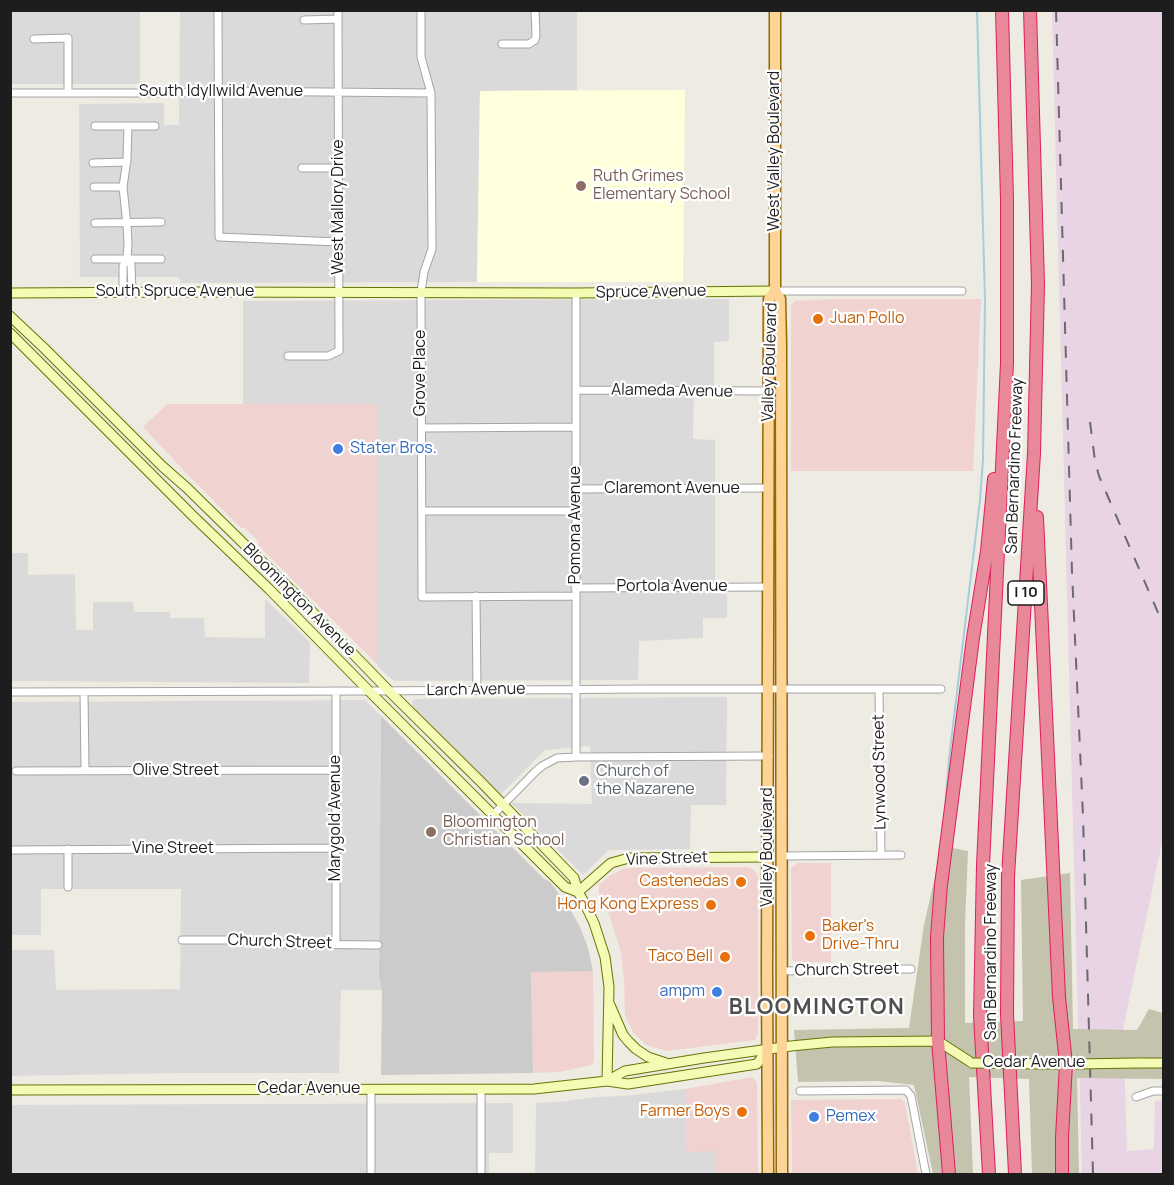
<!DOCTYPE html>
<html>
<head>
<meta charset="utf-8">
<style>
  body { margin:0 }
  #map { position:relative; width:1174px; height:1185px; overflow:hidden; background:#eeebe2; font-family:Manrope,sans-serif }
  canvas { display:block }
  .frame { position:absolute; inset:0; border:12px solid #1d1d1d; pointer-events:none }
</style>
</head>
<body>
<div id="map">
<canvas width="1174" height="1185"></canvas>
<div class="frame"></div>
</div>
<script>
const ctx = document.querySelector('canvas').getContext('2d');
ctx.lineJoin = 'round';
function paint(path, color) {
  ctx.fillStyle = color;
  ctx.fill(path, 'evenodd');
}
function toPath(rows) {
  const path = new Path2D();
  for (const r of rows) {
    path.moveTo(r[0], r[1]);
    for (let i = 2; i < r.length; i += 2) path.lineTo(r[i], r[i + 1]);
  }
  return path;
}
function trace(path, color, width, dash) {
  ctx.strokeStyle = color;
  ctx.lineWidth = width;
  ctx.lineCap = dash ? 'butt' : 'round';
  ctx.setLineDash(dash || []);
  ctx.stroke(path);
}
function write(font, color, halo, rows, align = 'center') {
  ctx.font = font + ' Manrope,sans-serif';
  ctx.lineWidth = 4.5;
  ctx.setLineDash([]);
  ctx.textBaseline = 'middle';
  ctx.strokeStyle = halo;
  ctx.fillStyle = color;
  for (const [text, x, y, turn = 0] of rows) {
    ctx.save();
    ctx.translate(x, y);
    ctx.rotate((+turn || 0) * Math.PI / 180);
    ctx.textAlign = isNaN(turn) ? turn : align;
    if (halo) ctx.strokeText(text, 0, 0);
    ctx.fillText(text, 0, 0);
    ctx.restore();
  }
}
const residential = toPath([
  [11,11,140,11,140,84,11,84],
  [180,11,577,11,577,90,480,91,477,282,180,283,179,277,80,277,79,104,164,103,164,125,179,125],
  [729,299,729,341,714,342,714,386,694,386,693,439,715,440,715,593,727,594,727,618,703,618,703,638,639,641,638,680,394,681,379,668,377,664,377,405,243,404,243,301],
  [11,553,28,553,28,575,75,574,76,630,93,630,93,602,133,602,134,612,170,612,170,618,204,618,205,637,265,638,265,599,310,642,309,683,11,681],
  [727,697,726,805,691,805,690,849,609,850,583,875,511,803,592,804,590,746,545,750,501,794,413,707,412,701,415,699],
  [365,700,381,716,379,974,382,990,341,990,339,1073,180,1073,11,1076,11,950,54,950,56,990,180,989,181,889,41,889,41,935,11,935,10,702],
  [686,1089,685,1151,716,1151,716,1174,535,1174,536,1103,558,1102,596,1097,622,1096],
  [513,1103,513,1153,489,1153,489,1174,11,1174,10,1105]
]);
const commercial = toPath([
  [834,299,981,299,973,471,791,471,791,305,795,301],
  [167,404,377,404,377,664,259,546,258,541,245,528,241,528,188,475,143,427],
  [798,863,831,863,831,962,796,962,792,960,791,868],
  [748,867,754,870,758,875,758,1034,755,1040,667,1051,646,1045,633,1032,625,1015,624,979,621,953,610,917,599,895,599,885,608,877,617,872,624,869,633,868],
  [531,971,593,971,594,1062,591,1065,559,1072,533,1073],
  [752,1077,757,1082,758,1174,716,1174,716,1151,685,1152,686,1089],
  [901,1099,905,1103,918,1174,792,1174,791,1100]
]);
const industrial = toPath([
  [1052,11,1163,11,1164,833,1123,1029,1127,1151,1154,1149,1155,1101,1163,1100,1163,1174,1082,1174]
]);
const education = toPath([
  [685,90,683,282,477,282,480,91]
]);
const religious = toPath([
  [381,716,543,878,550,882,569,907,580,927,588,948,593,971,531,972,533,1073,381,1075,382,991,379,974]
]);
const construction = toPath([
  [942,846,968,851,965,924,965,1023,1023,1021,1021,880,1070,873,1073,1029,1137,1030,1149,1009,1163,1013,1163,1079,1077,1078,1079,1174,1032,1174,1029,1079,969,1077,973,1174,933,1174,914,1085,878,1081,798,1082,794,1030,909,1028,924,925]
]);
const stream = toPath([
  [945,810,949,759,980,500,983,459,985,300,977,10]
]);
const street = toPath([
  [218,10,219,237,338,242],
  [421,10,421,57,431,93,432,249,424,272,421,292,422,597,575,596],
  [304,20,338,19],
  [34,39,68,38,68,93],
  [502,44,529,44,535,40,536,36,535,10],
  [10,93,178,93,219,91,431,93],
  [95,126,155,126],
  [93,163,127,162],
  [302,168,339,168],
  [94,187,123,187],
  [95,223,161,222],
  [127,258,131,265,132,292],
  [95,259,161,259],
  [775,291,962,291],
  [123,292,123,266,127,258,128,243,127,225,123,187,127,159,128,126],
  [576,293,576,757],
  [288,356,328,356,339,351,338,10],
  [576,390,769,391],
  [422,428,576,427],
  [576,489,768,488],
  [422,511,576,511],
  [575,588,769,587],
  [476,596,477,690],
  [879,689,881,855],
  [10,692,369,691,648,689,941,689],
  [84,692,85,771],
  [16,771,336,770],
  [494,814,535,772,542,766,557,758,576,757,769,756],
  [68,849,68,887],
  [10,850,336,848],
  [782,856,901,855],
  [182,940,240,940,279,944,378,945],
  [336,944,336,691],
  [782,971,911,969],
  [481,1089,481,1174],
  [800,1091,906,1090,911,1096,926,1174],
  [1136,1097,1153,1091,1164,1091],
  [371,1174,371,1089]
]);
const secondary = toPath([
  [10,293,182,292,576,293,775,291],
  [10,316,44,348,162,466,187,488,296,595,389,691,481,782,574,878,578,892,584,902,594,923,605,957,609,987,607,1081],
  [10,333,194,517,269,589,369,691,565,887,578,892],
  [578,892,611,863,629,858,768,857],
  [610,1005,623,1035,629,1042,636,1049,648,1057,666,1063],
  [1137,1063,1164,1063],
  [1043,1064,1070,1064],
  [607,1081,625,1071,704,1058,791,1046,832,1042,938,1041,972,1063],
  [10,1090,534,1089,607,1081,628,1084,757,1064,767,1050]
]);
const primary = toPath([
  [775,291,780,299,781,345,782,1174],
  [775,291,775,10],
  [768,1174,767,970,769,299,775,291]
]);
const highway = toPath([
  [1037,517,1059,997,1066,1064,1062,1137,1062,1174],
  [949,1174,938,1041,937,937,941,885,973,638,987,551,994,479],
  [989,1174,980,1016,983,865,1007,363,1007,200,1002,10],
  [1015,1174,1007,1014,1008,876,1034,453,1038,284,1030,10]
]);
const rail = toPath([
  [1056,10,1072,572,1083,816,1093,1174],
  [1090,422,1095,461,1099,476,1159,615]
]);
const secondaryBridge = toPath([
  [972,1063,1043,1064],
  [1075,1064,1137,1063]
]);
const markers = [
  [581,186,6,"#8d6e63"],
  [818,319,6,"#e8710a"],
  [338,449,6,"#3f7fe0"],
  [584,781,6,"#6b7280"],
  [431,832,6,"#8d6e63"],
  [741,882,6,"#e8710a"],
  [711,905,6,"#e8710a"],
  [810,936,6,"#e8710a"],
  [725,957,6,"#e8710a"],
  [717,992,6,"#3f7fe0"],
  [742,1112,6,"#e8710a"],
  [814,1117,6,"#3f7fe0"]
];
const shields = [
  [1026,593,36]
];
const shieldNames = [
  ["I 10",1026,593]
];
const streetNames = [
  ["South Idyllwild Avenue",221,92],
  ["West Valley Boulevard",775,151,-90],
  ["West Mallory Drive",339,207,-90],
  ["South Spruce Avenue",175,292],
  ["Spruce Avenue",651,292,-1],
  ["Valley Boulevard",770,362,-88],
  ["Grove Place",421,373,-90],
  ["Alameda Avenue",672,391,1],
  ["San Bernardino Freeway",1015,466,-88],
  ["Claremont Avenue",672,489],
  ["Pomona Avenue",576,525,-90],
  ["Portola Avenue",672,587],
  ["Bloomington Avenue",299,600,45],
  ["Larch Avenue",476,690,-1],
  ["Olive Street",176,771],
  ["Lynwood Street",880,772,-91],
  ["Marygold Avenue",336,818,-90],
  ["Valley Boulevard",768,847,-90],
  ["Vine Street",173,849],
  ["Vine Street",667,859,-2],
  ["Church Street",280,942,2],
  ["San Bernardino Freeway",992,952,-90],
  ["Church Street",847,970,-1],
  ["Cedar Avenue",1034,1063],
  ["Cedar Avenue",309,1089]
];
const educationNames = [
  ["Ruth Grimes",593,177],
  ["Elementary School",593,195],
  ["Bloomington",443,823],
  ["Christian School",443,841]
];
const foodNames = [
  ["Juan Pollo",830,319,"left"],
  ["Castenedas",729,882],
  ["Hong Kong Express",699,905],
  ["Baker's",822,927,"left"],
  ["Drive-Thru",822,945,"left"],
  ["Taco Bell",713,957],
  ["Farmer Boys",730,1112]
];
const shopNames = [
  ["Stater Bros.",350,449],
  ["ampm",705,992,"right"],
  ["Pemex",826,1117]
];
const worshipNames = [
  ["Church of",596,772],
  ["the Nazarene",596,790]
];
const districtNames = [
  ["BLOOMINGTON",817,1008]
];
paint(residential, '#dbdada');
paint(commercial, '#f0d3d1');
paint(industrial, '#e8d4e4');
paint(education, '#feffdb');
paint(religious, '#cbcbcb');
paint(construction, '#c3c3ae');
trace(stream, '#a2cedd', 2);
trace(street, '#a4a4a4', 9);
trace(secondary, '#667503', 11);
trace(primary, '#966800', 13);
trace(highway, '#dc205c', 14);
trace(street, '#fff', 7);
trace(secondary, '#f5fab4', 9);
trace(primary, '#fdd498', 10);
trace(highway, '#e88898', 12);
trace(rail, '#6b6b6b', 2, [12, 12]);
trace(secondaryBridge, '#667503', 11, []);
trace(secondaryBridge, '#f5fab4', 9);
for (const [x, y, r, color] of markers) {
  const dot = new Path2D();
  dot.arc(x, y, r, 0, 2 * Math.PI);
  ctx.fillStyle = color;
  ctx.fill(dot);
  trace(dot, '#fff', 2);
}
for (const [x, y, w] of shields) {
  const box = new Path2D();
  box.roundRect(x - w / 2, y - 12, w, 24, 4.5);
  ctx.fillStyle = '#fff';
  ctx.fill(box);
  trace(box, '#1d1d1d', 1.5);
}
write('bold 15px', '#1d1d1d', null, shieldNames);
write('16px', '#1d1d1d', '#fff', streetNames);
write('16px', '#785e54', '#fff', educationNames, 'left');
write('16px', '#c56008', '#fff', foodNames, 'right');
write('16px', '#366cbe', '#fff', shopNames, 'left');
write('16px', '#5b616d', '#fff', worshipNames, 'left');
ctx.letterSpacing = '1.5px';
write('bold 22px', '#505050', '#fff', districtNames);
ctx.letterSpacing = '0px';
</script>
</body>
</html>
